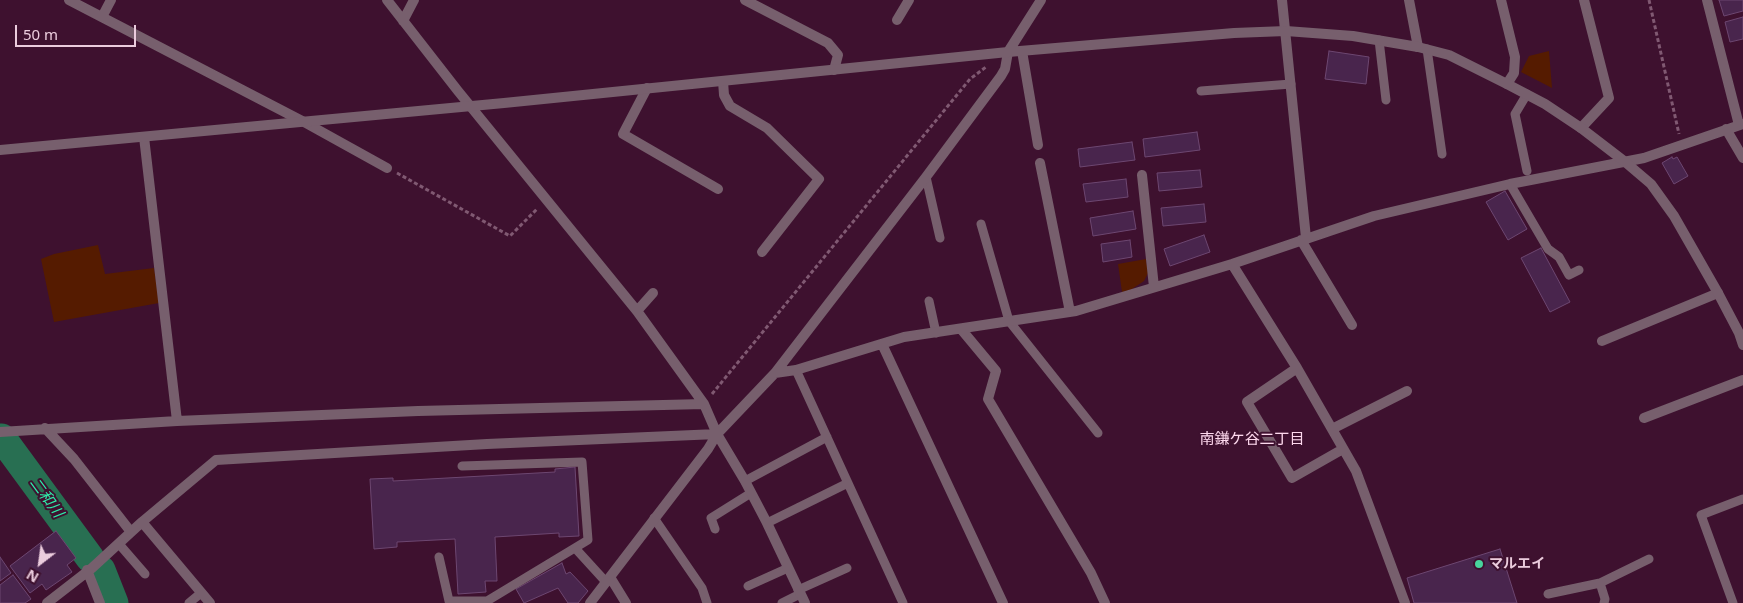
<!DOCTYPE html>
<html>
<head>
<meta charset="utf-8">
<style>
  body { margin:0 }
  #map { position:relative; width:1743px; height:603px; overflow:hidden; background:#3e112f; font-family:"Noto Sans",sans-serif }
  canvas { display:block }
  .north { position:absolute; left:15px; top:538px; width:50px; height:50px; -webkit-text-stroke:4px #3e112f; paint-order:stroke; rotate:210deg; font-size:14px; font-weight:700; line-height:20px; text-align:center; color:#ebccdd }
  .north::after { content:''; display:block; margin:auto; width:18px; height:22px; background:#ebccdd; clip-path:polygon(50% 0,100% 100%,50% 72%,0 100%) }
  .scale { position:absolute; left:15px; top:25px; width:121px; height:22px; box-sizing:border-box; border:2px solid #ebccdd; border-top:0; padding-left:6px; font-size:15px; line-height:18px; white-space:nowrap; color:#ebccdd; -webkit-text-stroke:4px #3e112f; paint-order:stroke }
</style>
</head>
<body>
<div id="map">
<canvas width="1743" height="603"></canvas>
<div class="north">N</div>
<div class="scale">50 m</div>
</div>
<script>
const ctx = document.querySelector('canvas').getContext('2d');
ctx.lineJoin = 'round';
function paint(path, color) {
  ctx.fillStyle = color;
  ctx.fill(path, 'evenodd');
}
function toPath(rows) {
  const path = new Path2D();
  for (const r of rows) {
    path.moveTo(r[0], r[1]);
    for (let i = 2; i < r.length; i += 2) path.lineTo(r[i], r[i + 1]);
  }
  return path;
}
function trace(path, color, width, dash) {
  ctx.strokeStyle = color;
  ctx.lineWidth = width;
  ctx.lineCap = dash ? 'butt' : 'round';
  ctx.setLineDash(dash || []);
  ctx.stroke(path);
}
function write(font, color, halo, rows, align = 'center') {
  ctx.font = font + ' "Noto Sans","Noto Sans JP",sans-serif';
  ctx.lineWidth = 4;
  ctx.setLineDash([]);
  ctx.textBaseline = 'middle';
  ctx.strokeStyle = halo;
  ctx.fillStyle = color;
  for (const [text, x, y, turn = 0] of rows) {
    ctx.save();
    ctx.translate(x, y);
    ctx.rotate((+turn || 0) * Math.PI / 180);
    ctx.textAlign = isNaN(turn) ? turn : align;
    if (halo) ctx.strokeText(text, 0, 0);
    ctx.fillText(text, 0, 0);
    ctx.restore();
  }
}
const green = toPath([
  [1549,51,1552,88,1521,72,1529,56],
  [98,245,105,274,154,268,159,303,54,322,41,259,54,254],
  [1146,259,1148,273,1144,281,1129,291,1122,292,1118,264]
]);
const river = toPath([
  [2,438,90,558],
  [101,570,114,603]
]);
const building = toPath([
  [1719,0,1743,0,1743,11,1724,16,1719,0],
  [1743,17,1743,39,1730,42,1725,22,1743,17],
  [1329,51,1369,57,1366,84,1325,79,1329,51],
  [1197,132,1200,150,1145,157,1143,139,1197,132],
  [1132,142,1135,160,1080,167,1078,149,1132,142],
  [1672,157,1673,159,1677,157,1688,176,1674,184,1662,163,1672,157],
  [1200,170,1202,187,1159,191,1157,173,1200,170],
  [1126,179,1128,197,1086,202,1083,184,1126,179],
  [1505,191,1527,229,1508,240,1486,202,1505,191],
  [1204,204,1206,222,1163,226,1161,208,1204,204],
  [1133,211,1136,229,1093,236,1090,218,1133,211],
  [1204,235,1210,252,1170,266,1164,249,1204,235],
  [1130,240,1132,257,1103,262,1101,244,1130,240],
  [1541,248,1570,302,1550,312,1521,258,1541,248],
  [575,467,579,536,559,537,559,533,495,537,497,581,485,581,486,592,458,594,455,539,397,542,397,547,374,549,370,479,393,478,393,481,555,472,555,469,575,467],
  [56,531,76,558,67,565,72,572,46,590,42,584,30,593,10,566,56,531],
  [1500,549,1517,603,1414,603,1407,578,1500,549],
  [0,557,11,573,0,581,0,557],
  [562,563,566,574,570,572,588,591,578,603,568,603,558,588,524,603,516,589,562,563],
  [13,575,31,599,25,603,0,603,0,585,13,575]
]);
const path = toPath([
  [1649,0,1679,134],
  [397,173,510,236,538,208],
  [712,394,970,79,986,67]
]);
const service = toPath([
  [1379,40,1386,100],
  [1427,49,1442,154],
  [1201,91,1291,84],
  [1527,94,1515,114,1527,171],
  [926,177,940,238],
  [1510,184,1548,249,1559,257,1569,275,1579,270],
  [981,224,1009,321,1098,433],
  [929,301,936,333],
  [796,370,903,603],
  [745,481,827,437],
  [654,518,702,588,707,603],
  [767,523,848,483],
  [715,529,711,518,751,493],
  [119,544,145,574],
  [575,548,606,582],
  [439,557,449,601,487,601,588,540,582,462,462,466],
  [1600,583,1605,599,1604,603],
  [748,586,788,568],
  [798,590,847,568],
  [1548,594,1600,583,1649,559],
  [189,603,201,593],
  [782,603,800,594],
  [1733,603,1701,515,1743,499]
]);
const minor = toPath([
  [69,0,304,122,387,168],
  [387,0,458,91,637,311,704,404,717,434,745,481,767,523,805,603],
  [745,0,828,43,838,55,834,70],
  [1282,0,1306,238],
  [1409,0,1418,47],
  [1501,0,1515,57,1514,73,1507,84],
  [1707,0,1739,125],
  [102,17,111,0],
  [897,20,909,0],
  [403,21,414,0],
  [1022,51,1038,145],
  [723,81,724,95,730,106,767,128,819,179,762,252],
  [647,88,623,134,718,189],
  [1581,128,1609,98,1584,0],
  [1726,129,1743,158],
  [144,137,177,421],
  [1040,163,1070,312],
  [1142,175,1154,287],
  [1301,240,1352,325],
  [1232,264,1297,368,1356,471,1405,603],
  [637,311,653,293],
  [961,329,996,371,988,399,1091,573,1105,603],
  [1602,341,1718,293],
  [882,344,1003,603],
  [1297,368,1247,402,1292,478,1343,449],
  [775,373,796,370,904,337,1076,311,1232,264,1374,216,1510,184,1644,158,1743,124],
  [1644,418,1743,380],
  [45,428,74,459,131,532],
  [1332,429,1407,391],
  [0,432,177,421,418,411,704,404],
  [142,522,210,603],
  [87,570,100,603],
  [610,577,626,603],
  [47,603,92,568,142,522,216,460,487,444,717,434],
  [590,603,708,449,717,434,775,373,926,177,1001,76,1005,69,1008,52]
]);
const tertiary = toPath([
  [1008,52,1041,0],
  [0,150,504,103,1008,52,1234,33,1286,31,1353,36,1418,47,1449,55,1507,84,1545,104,1581,128,1624,161,1651,184,1674,216,1718,293,1739,333,1743,345]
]);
const markers = [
  [1479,564,5,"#48d49d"]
];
const poiNames = [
  ["マルエイ",1489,564]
];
const neighbourhoodNames = [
  ["南鎌ケ谷二丁目",1252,440]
];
const waterNames = [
  ["二和川",46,498,54]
];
paint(green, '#551b00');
trace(river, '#286f52', 29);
paint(building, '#49254d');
trace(building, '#6d4771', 1);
trace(path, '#805972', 3, [4, 2.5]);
trace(service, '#775f6d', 9);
trace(minor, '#775f6d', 10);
trace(tertiary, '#775f6d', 10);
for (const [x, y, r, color] of markers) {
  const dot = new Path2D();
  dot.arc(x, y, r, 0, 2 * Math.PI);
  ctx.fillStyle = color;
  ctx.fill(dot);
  trace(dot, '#3e112f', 2);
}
write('bold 14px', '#ebccdd', '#3e112f', poiNames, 'left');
write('15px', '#fdd8ed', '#3e112f', neighbourhoodNames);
write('italic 15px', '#2eeca9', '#3e112f', waterNames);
</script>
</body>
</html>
